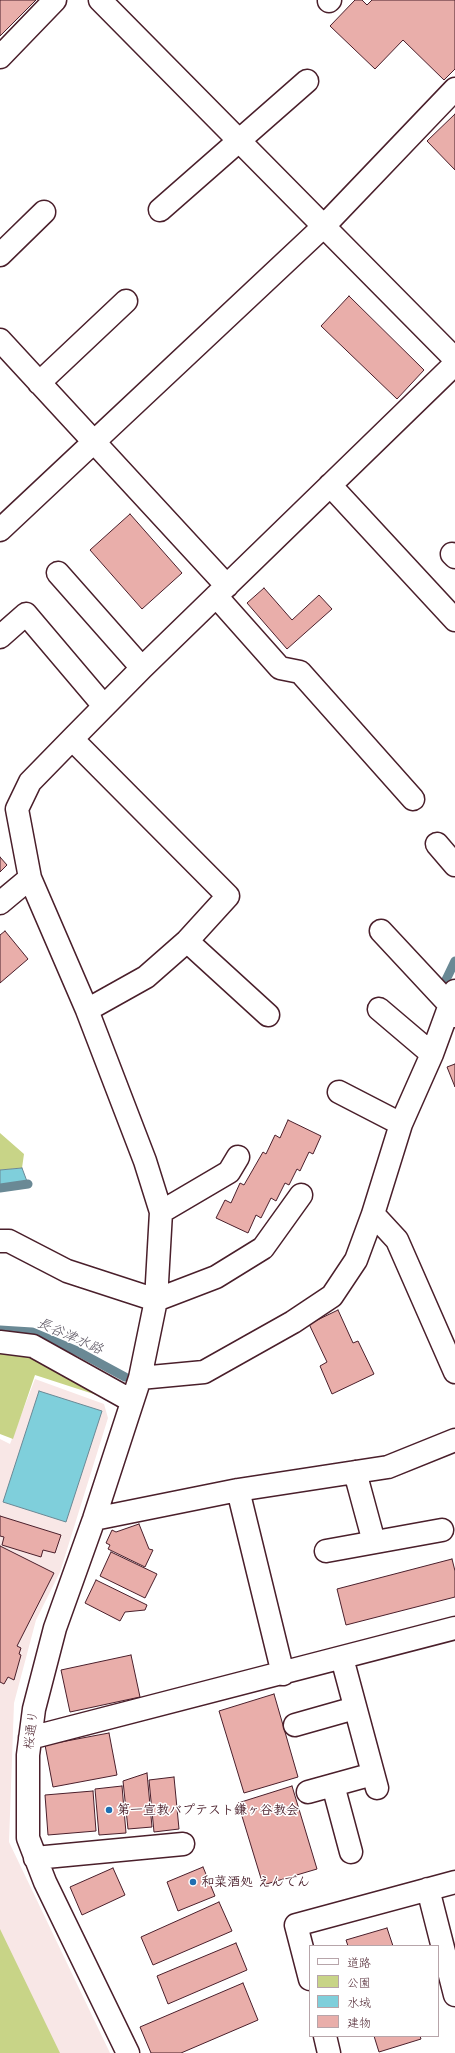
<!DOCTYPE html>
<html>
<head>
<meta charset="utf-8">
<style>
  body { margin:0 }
  #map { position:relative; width:455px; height:2053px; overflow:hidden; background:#fff; font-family:Mali,"Klee One",sans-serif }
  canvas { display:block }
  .legend { position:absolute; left:309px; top:1945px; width:130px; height:92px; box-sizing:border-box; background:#fff; border:1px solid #b7a5aa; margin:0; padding:5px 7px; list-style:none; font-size:12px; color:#4a1f2b }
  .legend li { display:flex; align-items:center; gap:8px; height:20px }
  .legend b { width:20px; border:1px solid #b7a5aa }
</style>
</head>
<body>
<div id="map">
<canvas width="455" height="2053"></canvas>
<ul class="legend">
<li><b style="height:5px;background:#fff"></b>道路</li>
<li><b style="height:11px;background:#c8d487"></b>公園</li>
<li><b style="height:11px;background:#7fcfdb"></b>水域</li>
<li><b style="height:11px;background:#e9aeaa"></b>建物</li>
</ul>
</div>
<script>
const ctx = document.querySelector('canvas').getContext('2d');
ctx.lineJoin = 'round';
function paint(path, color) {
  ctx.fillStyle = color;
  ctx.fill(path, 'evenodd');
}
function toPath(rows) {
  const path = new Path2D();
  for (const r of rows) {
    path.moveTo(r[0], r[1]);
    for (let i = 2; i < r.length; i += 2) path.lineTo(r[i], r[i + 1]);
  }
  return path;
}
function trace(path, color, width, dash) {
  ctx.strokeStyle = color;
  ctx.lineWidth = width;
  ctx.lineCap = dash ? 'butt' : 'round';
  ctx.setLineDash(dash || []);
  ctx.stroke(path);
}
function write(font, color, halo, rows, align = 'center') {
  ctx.font = font + ' Mali,"Klee One",sans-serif';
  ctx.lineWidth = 3;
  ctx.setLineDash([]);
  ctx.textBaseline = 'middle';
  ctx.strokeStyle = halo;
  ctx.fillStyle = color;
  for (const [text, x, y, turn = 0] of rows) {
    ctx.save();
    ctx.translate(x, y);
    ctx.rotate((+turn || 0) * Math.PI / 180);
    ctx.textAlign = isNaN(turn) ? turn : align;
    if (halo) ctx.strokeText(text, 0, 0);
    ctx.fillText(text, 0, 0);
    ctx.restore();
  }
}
const built = toPath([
  [35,1379,104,1404,108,1418,60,1572,36,1620,14,1703,9,1842,110,2053,0,2053,0,1439,10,1444]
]);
const green = toPath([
  [0,1133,24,1154,22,1168,0,1170],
  [0,1352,31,1357,112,1400,35,1375,13,1439,0,1434],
  [0,1929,60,2053,0,2053]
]);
const water = toPath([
  [22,1168,28,1184,0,1188,0,1170,22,1168],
  [39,1391,102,1411,66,1522,3,1502,39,1391]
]);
const stream = toPath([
  [444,984,455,961],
  [0,1188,28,1184],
  [0,1330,32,1332,77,1351,125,1377]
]);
const building = toPath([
  [0,0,36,0,0,36,0,0],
  [355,0,362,0,367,5,372,0,455,0,455,69,444,80,403,40,375,69,330,26,355,0],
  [455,114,455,170,427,141,455,114],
  [349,296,424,370,397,399,321,326,349,296],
  [130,514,182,573,142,609,90,550,130,514],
  [264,588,292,620,319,595,332,609,287,649,247,603,264,588],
  [0,857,7,865,0,872,0,857],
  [5,931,28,959,0,983,0,935,5,931],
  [455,1064,455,1087,447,1067,455,1064],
  [288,1120,321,1136,313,1154,309,1152,300,1171,297,1169,289,1185,285,1183,276,1201,271,1198,261,1218,256,1215,248,1233,216,1218,225,1200,231,1203,240,1183,244,1185,263,1152,266,1154,275,1135,280,1138,288,1120],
  [338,1310,353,1343,358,1341,374,1374,332,1394,320,1366,327,1362,309,1324,338,1310],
  [0,1516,61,1535,55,1553,43,1550,41,1557,2,1545,4,1537,0,1536,0,1516],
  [139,1524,149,1549,153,1550,145,1567,108,1549,110,1545,106,1543,112,1530,116,1532,139,1524],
  [0,1546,54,1573,17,1646,21,1648,19,1654,21,1655,14,1680,8,1677,4,1684,0,1682,0,1546],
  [111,1552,157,1574,145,1598,100,1576,111,1552],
  [452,1559,455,1571,455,1597,346,1625,337,1589,452,1559],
  [96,1580,147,1605,145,1610,125,1612,120,1621,85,1603,96,1580],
  [131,1655,140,1697,70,1712,61,1670,131,1655],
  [274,1694,298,1777,244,1793,219,1711,274,1694],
  [109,1733,117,1775,53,1787,45,1745,109,1733],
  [147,1773,152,1827,128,1829,123,1781,147,1773],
  [174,1777,179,1829,154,1832,149,1780,174,1777],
  [122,1786,126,1833,99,1835,95,1789,122,1786],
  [292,1786,317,1869,263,1885,238,1803,292,1786],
  [93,1791,96,1831,48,1835,45,1795,93,1791],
  [203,1867,215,1896,178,1911,167,1882,203,1867],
  [113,1868,125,1895,82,1915,70,1887,113,1868],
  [219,1902,232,1931,153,1965,141,1937,219,1902],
  [387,1928,393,1946,348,1946,346,1940,387,1928],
  [236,1943,247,1970,168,2004,157,1976,236,1943],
  [243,1983,258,2020,181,2053,151,2053,140,2027,243,1983],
  [374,2036,420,2036,421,2039,379,2052,374,2036]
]);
const minor = toPath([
  [100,0,455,359],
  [329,1,330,0],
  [0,57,55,0],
  [160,210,307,81],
  [0,255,44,212],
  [0,340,227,586],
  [39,383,126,301],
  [330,485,455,620],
  [0,530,324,226,455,89],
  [452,554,455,557],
  [58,573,142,668],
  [216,596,280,668,300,672,413,799],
  [0,637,26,614,104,706],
  [72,739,228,896,187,941,146,977,87,1010],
  [437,844,455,865],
  [0,903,30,878],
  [381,931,449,1004,455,1016],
  [187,941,268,1015],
  [379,1009,432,1054],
  [339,1092,401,1124],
  [161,1212,229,1172,238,1157],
  [373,1214,397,1240,455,1372],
  [0,1241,9,1241,67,1271,156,1300,216,1277,263,1248,301,1195],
  [0,1342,33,1346,132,1401],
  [140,1378,204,1372,293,1322,332,1296,356,1260,373,1214,401,1124,432,1054,455,991],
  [355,1472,374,1542],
  [238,1490,283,1674],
  [94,1519,238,1490,388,1467,455,1440],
  [326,1551,442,1530],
  [342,1658,377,1788],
  [295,1725,355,1708],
  [30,1738,455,1628],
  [333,1785,351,1852],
  [308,1792,373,1774],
  [35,1858,183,1844],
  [428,1889,455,1995],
  [310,1979,296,1925,455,1882],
  [325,2036,329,2053],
  [128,2053,45,1882,28,1838,28,1755,34,1709,55,1628,94,1519,140,1378,156,1300,161,1212,145,1161,87,1010,30,878,17,809,30,782,72,739,142,668,455,364]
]);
const markers = [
  [109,1810,4,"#1f6fb2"],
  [193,1882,4,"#1f6fb2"]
];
const streetNames = [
  ["桜通り",31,1730,-83]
];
const poiNames = [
  ["第一宣教バプテスト鎌ヶ谷教会",117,1810],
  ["和菜酒処 えんでん",201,1882]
];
const waterNames = [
  ["長谷津水路",70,1336,24]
];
paint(built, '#f8e7e6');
paint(green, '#c8d487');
paint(water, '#7fcfdb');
trace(water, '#6a8995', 1);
trace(stream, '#6a8995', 9);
paint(building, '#e9aeaa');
trace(building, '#4a1f2b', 1);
trace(minor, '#4a1f2b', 25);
trace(minor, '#fff', 22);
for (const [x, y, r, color] of markers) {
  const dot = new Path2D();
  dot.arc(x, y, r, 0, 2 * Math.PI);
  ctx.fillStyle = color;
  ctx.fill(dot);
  trace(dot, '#fff', 1.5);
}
write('13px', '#4a1f2b', '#fff', streetNames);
write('bold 13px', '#4a1f2b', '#fff', poiNames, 'left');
write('italic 14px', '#5a5460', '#fff', waterNames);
</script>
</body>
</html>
